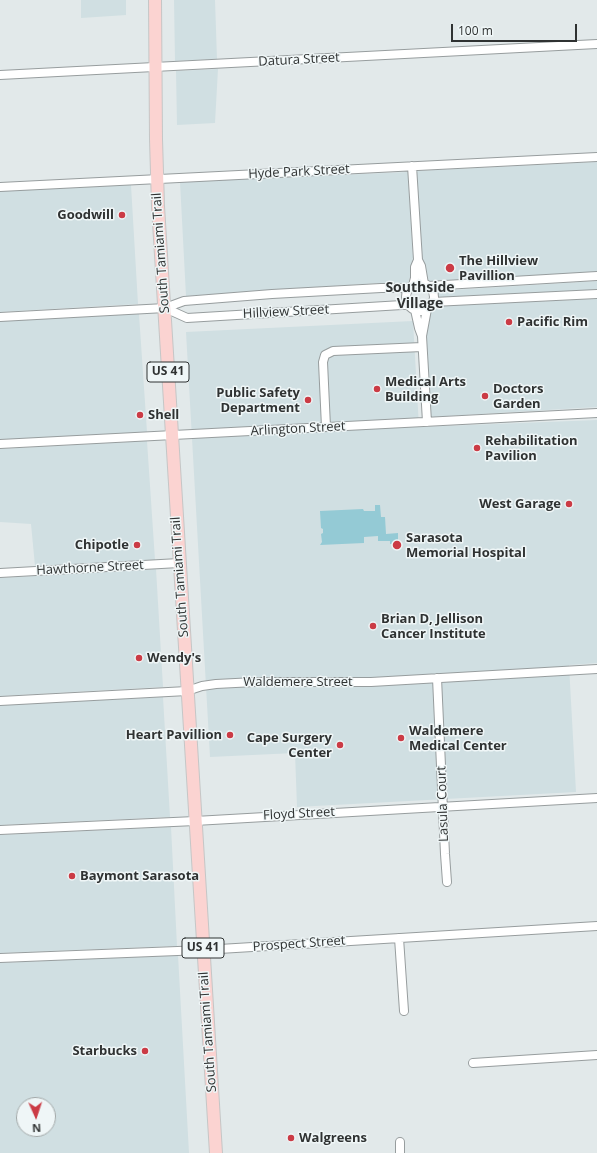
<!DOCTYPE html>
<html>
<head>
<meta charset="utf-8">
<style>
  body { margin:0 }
  #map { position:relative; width:597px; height:1153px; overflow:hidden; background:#e2e9ea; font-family:"Open Sans",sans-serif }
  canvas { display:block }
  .north { position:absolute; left:16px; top:1097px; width:40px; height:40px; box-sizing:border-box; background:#eff6f7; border:1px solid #a2a8a8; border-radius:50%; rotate:177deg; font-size:11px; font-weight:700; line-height:16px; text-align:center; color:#2f3232 }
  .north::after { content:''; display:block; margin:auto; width:14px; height:18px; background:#cb3b45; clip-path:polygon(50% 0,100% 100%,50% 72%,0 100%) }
  .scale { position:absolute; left:451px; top:24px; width:126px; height:18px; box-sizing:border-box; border:2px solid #2f3232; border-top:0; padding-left:5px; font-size:12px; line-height:14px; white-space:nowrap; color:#2f3232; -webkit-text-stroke:3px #eff6f7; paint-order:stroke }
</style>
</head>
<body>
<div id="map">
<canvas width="597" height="1153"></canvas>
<div class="north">N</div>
<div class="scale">100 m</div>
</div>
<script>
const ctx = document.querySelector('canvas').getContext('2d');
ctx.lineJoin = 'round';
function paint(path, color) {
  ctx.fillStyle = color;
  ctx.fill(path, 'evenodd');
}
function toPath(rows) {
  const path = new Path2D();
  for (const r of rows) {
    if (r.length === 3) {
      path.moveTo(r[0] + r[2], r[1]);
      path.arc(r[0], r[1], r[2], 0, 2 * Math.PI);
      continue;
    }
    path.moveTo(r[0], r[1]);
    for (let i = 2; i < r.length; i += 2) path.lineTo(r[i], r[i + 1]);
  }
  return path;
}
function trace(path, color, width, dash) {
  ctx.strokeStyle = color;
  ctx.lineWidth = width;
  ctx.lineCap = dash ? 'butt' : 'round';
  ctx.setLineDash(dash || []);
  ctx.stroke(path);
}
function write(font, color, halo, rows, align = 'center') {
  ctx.font = font + ' "Open Sans",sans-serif';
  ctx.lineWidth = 3;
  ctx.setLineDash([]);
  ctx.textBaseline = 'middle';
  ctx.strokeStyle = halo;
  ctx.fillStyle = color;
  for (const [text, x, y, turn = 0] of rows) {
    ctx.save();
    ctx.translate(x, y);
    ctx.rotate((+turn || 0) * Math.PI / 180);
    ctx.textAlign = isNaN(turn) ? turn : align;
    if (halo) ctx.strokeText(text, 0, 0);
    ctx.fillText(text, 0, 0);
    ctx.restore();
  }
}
const built = toPath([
  [81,0,126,0,126,15,81,18],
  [174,0,215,0,217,59,175,61],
  [218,69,215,123,177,125,176,71],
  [597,162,597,272,429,281,427,280,425,266,423,260,423,258,422,257,416,171],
  [408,172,413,258,412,259,413,260,410,267,410,278,408,283,379,283,186,296,180,182],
  [131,185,138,304,0,312,0,191],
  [597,281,597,289,582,291,438,297,437,291],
  [597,299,597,407,431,417,426,340,427,339,426,336,431,311,435,306],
  [139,314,147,432,0,440,0,321],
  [413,321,419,427,597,420,597,663,569,665,576,792,297,807,295,753,210,757,186,332],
  [147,441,155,560,35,566,31,524,0,522,0,449],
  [156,569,163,687,0,696,0,578],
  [163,697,170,817,0,825,0,705],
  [171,827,177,946,0,953,0,835],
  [178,955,189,1153,0,1153,0,963],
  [24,1105,48,1105,48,1129,24,1129]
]);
const green = toPath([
  [375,505,380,505,381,517,385,517,386,534,398,533,398,544,390,544,390,541,378,541,378,536,364,537,364,543,320,545,322,542,321,534,323,533,323,529,321,528,320,511,363,509,364,511,375,511]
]);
const minor = toPath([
  [0,75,597,44],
  [412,166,418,260,421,266,424,284],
  [0,187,597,157],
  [420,297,14],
  [413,285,415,278,415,267,418,260],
  [428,286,597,276],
  [433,302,597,294],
  [165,308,187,318,402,305,409,305],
  [415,310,419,328,422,336],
  [0,317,165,308,184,301,272,294,381,288,410,288],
  [427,422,422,336,427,309],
  [326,427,323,362,325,355,333,351,422,347],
  [0,444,597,413],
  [0,573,179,563],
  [437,678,445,854,447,882],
  [0,701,187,691,202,686,216,684,255,682,371,682,597,669],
  [0,830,195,821,597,798],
  [399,938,404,1011],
  [0,958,203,950,597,926],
  [473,1063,597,1055],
  [400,1153,400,1142]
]);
const primary = toPath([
  [155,0,156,139,158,206,216,1153]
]);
const markers = [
  [122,215,4,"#cb3b45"],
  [450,268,5,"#cb3b45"],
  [509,322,4,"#cb3b45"],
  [377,389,4,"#cb3b45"],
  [485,396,4,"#cb3b45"],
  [308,400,4,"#cb3b45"],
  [140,415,4,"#cb3b45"],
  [477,448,4,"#cb3b45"],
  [569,504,4,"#cb3b45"],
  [137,545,4,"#cb3b45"],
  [397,545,5,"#cb3b45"],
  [373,626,4,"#cb3b45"],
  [139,658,4,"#cb3b45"],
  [230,735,4,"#cb3b45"],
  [401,738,4,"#cb3b45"],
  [340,745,4,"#cb3b45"],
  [72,876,4,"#cb3b45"],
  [145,1051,4,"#cb3b45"],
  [291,1138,4,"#cb3b45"]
];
const shields = [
  [168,372,42],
  [203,948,42]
];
const shieldNames = [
  ["US 41",168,372],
  ["US 41",203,948]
];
const streetNames = [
  ["Datura Street",299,60,-3],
  ["Hyde Park Street",299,172,-3],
  ["South Tamiami Trail",161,253,-94],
  ["Hillview Street",286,312,-3],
  ["Arlington Street",298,429,-3],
  ["Hawthorne Street",90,568,-3],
  ["South Tamiami Trail",180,577,-94],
  ["Waldemere Street",298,682],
  ["Lasula Court",443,804,-92],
  ["Floyd Street",299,814,-3],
  ["Prospect Street",299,944,-4],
  ["South Tamiami Trail",208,1032,-94]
];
const poiNames = [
  ["Goodwill",114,215,"right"],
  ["The Hillview",459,261],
  ["Pavillion",459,276],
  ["Pacific Rim",517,322],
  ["Medical Arts",385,382],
  ["Building",385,397],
  ["Doctors",493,389],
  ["Garden",493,404],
  ["Public Safety",300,393,"right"],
  ["Department",300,408,"right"],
  ["Shell",148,415],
  ["Rehabilitation",485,441],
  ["Pavilion",485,456],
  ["West Garage",561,504,"right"],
  ["Sarasota",406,538],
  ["Memorial Hospital",406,553],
  ["Chipotle",129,545,"right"],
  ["Brian D, Jellison",381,619],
  ["Cancer Institute",381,634],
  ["Wendy's",147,658],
  ["Waldemere",409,731],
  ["Medical Center",409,746],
  ["Heart Pavillion",222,735,"right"],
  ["Cape Surgery",332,738,"right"],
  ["Center",332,753,"right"],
  ["Baymont Sarasota",80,876],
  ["Starbucks",137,1051,"right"],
  ["Walgreens",299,1138]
];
const neighbourhoodNames = [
  ["Southside",420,288],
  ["Village",420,304]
];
paint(built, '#d0dfe2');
paint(green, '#94cad5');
trace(minor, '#979d9e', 10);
trace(primary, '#c5c6c6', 14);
trace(minor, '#fff', 8);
trace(primary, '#fbd3d1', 12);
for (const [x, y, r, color] of markers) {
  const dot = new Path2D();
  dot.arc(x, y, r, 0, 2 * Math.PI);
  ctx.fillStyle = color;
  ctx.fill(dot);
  trace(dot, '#eff6f7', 1.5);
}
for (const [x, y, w] of shields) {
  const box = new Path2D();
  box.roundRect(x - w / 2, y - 10, w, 20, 3);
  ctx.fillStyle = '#eff6f7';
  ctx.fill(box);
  trace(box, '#2f3232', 1);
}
write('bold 12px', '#2f3232', null, shieldNames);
write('13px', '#2f3232', '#eff6f7', streetNames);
write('bold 13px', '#2f3232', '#eff6f7', poiNames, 'left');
write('bold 14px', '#2f3232', '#eff6f7', neighbourhoodNames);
</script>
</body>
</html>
